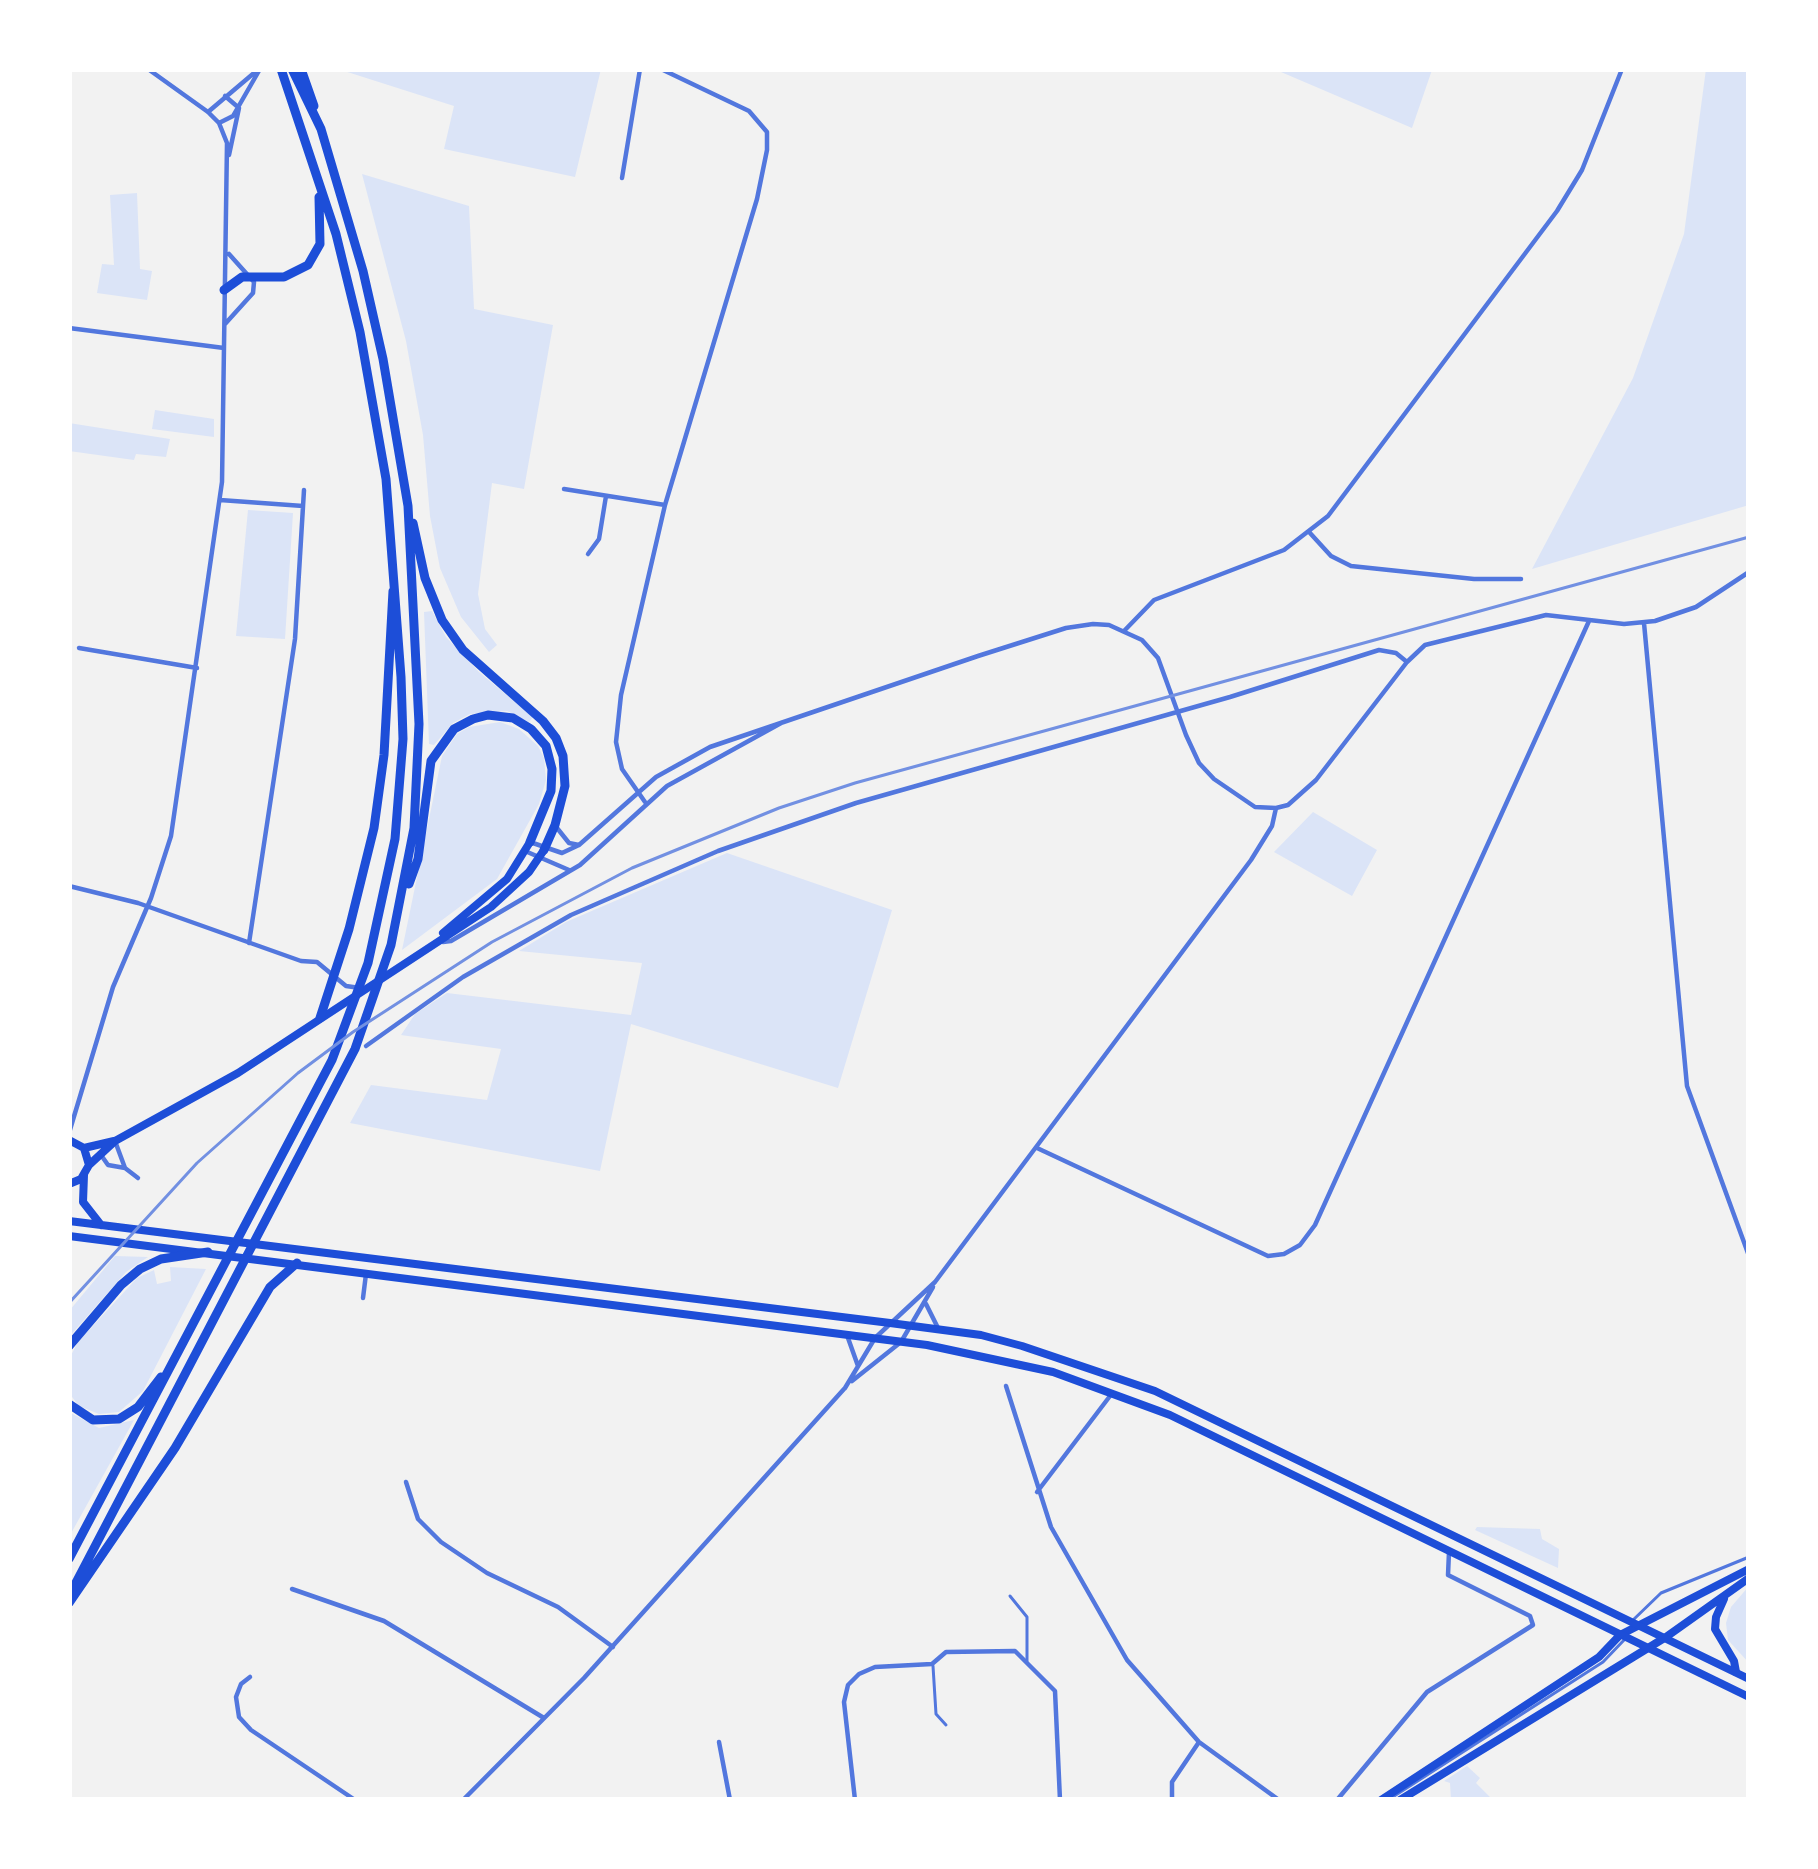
<!DOCTYPE html>
<html>
<head>
<meta charset="utf-8">
<style>
  body { margin:0 }
  #map { position:relative; width:1818px; height:1869px; overflow:hidden; background:#f2f2f2; font-family:Ubuntu,sans-serif }
  canvas { display:block }
  .frame { position:absolute; inset:0; border:72px solid #fff; pointer-events:none }
</style>
</head>
<body>
<div id="map">
<canvas width="1818" height="1869"></canvas>
<div class="frame"></div>
</div>
<script>
const ctx = document.querySelector('canvas').getContext('2d');
ctx.lineJoin = 'round';
function paint(path, color) {
  ctx.fillStyle = color;
  ctx.fill(path, 'evenodd');
}
function toPath(rows) {
  const path = new Path2D();
  for (const r of rows) {
    path.moveTo(r[0], r[1]);
    for (let i = 2; i < r.length; i += 2) path.lineTo(r[i], r[i + 1]);
  }
  return path;
}
function trace(path, color, width, dash) {
  ctx.strokeStyle = color;
  ctx.lineWidth = width;
  ctx.lineCap = dash ? 'butt' : 'round';
  ctx.setLineDash(dash || []);
  ctx.stroke(path);
}
const green = toPath([
  [338,69,601,69,575,177,444,149,454,106],
  [1274,69,1429,69,1432,70,1412,128],
  [1706,69,1749,69,1749,505,1532,569,1633,378,1684,234],
  [362,174,469,206,474,309,553,325,524,489,492,483,478,594,485,629,497,645,489,652,461,617,440,568,430,516,423,435,406,341],
  [137,193,140,269,152,271,147,300,97,293,102,264,114,265,110,195],
  [155,410,214,419,214,437,152,429],
  [69,423,170,439,166,457,136,454,134,460,69,451],
  [248,510,293,513,285,639,236,636],
  [432,611,446,637,479,672,533,717,529,722,507,711,470,714,453,723,434,745,429,744,424,612],
  [500,722,519,729,538,746,544,758,546,780,539,804,497,879,402,950,442,756,457,734,469,727],
  [1313,812,1377,850,1352,896,1274,852],
  [727,853,892,910,838,1088,631,1024,600,1171,350,1123,371,1085,487,1100,501,1049,401,1035,415,1014,447,993,631,1015,642,963,519,951,566,922],
  [115,1256,148,1257,126,1272,69,1337,69,1311],
  [170,1267,206,1269,143,1391,119,1412,99,1414,79,1406,69,1393,69,1359,78,1342,137,1278,154,1270,157,1284,171,1281],
  [69,1412,99,1428,134,1420,69,1537],
  [1477,1527,1540,1529,1542,1539,1559,1549,1558,1568,1475,1530],
  [1749,1586,1749,1663,1728,1640,1726,1623,1731,1607],
  [1467,1766,1480,1778,1476,1783,1490,1797,1487,1800,1451,1800,1450,1783,1444,1781]
]);
const service = toPath([
  [1010,1596,1027,1617,1027,1661],
  [1632,1621,1661,1593,1749,1557],
  [933,1666,936,1714,946,1725],
  [1388,1800,1603,1662,1625,1639]
]);
const minor = toPath([
  [225,96,239,108,229,155],
  [208,112,254,73],
  [219,123,233,116,260,69],
  [622,178,640,69],
  [225,324,253,293,254,282,229,254],
  [69,328,224,348],
  [564,489,665,505],
  [220,500,303,506],
  [1310,533,1331,556,1351,566,1474,579,1521,579],
  [588,554,599,539,606,496],
  [1644,623,1687,1086,1749,1256],
  [1124,631,1154,600,1284,550,1328,516,1557,211,1582,170,1622,69],
  [79,648,197,668],
  [645,802,622,769,616,742,621,695,665,505,757,199,767,150,767,132,749,111,661,69],
  [557,828,569,843,579,845,656,777,710,747,978,656,1066,628,1093,624,1109,625,1142,640,1158,658,1186,735,1199,763,1214,779,1255,807,1276,808,1288,805,1316,780,1407,662,1425,645,1546,615,1624,624,1655,621,1696,607,1749,572],
  [530,842,562,853,579,845],
  [525,851,569,870],
  [69,886,138,903,301,961,317,962,346,986,360,988],
  [443,942,451,941,580,865,667,786,783,722],
  [249,943,295,639,304,490],
  [366,1046,463,977,571,915,718,851,856,803,1230,697,1379,650,1396,653,1407,662],
  [69,1133,113,987,151,898,171,836,222,482,227,143,219,123,208,112,148,69],
  [115,1141,125,1168],
  [1037,1148,1268,1256,1284,1254,1300,1245,1315,1225,1589,621],
  [101,1155,108,1165,125,1168,138,1178],
  [363,1298,366,1274],
  [926,1304,939,1330],
  [848,1338,858,1366],
  [852,1381,901,1342,933,1287],
  [1006,1386,1051,1527,1127,1660,1199,1742,1279,1800],
  [845,1388,875,1338,935,1282,1251,860,1272,826,1276,808],
  [406,1482,418,1519,441,1542,487,1573,558,1607,613,1647],
  [1037,1492,1110,1396],
  [292,1589,384,1621,544,1718],
  [250,1677,241,1684,236,1697,239,1717,251,1730,355,1800],
  [719,1742,730,1800],
  [463,1800,584,1678,844,1389],
  [855,1800,844,1702,848,1685,859,1674,875,1667,932,1664,946,1652,1015,1651,1055,1691,1060,1800],
  [1172,1800,1172,1782,1199,1742],
  [1337,1800,1427,1692,1533,1625,1530,1616,1448,1575,1449,1552]
]);
const secondary = toPath([
  [1724,1599,1716,1617,1715,1629,1734,1661,1736,1672],
  [1381,1800,1599,1657,1620,1635,1749,1569],
  [1400,1800,1666,1637,1749,1578]
]);
const primary = toPath([
  [443,933,507,879,530,842],
  [69,1140,84,1148,89,1165,81,1179,69,1184],
  [84,1148,114,1141],
  [89,1165,115,1141,238,1073,491,907,529,872,544,850],
  [84,1175,83,1202,101,1225],
  [69,1221,890,1323,981,1335,1022,1346,1155,1391,1749,1679],
  [69,1236,927,1345,1053,1372,1170,1415,1749,1697]
]);
const trunk = toPath([
  [301,69,314,106],
  [224,290,242,277,284,277,308,265,320,244,319,197],
  [413,523,425,578,442,620,463,650,543,721,556,738,563,756,565,786,555,825,544,850],
  [409,884,418,859,431,761,454,729,473,719,488,715,513,718,531,729,546,746,552,769,551,791,530,842],
  [320,1018,349,929,374,828,384,755,393,591],
  [69,1346,121,1285,140,1269,161,1259,208,1252],
  [69,1404,93,1420,119,1419,138,1407,161,1377],
  [69,1559,332,1060,368,963,395,839,403,739,401,677,386,479,360,332,336,234,281,69],
  [69,1596,355,1049,391,945,414,828,419,724,408,506,383,359,363,271,321,129,292,69],
  [69,1603,175,1448,270,1287,297,1263]
]);
const rail = toPath([
  [69,1303,197,1163,298,1073,353,1032,492,942,632,868,779,808,855,783,1749,537]
]);
paint(green, '#dbe4f7');
trace(service, '#5277de', 3);
trace(minor, '#5277de', 4.5);
trace(secondary, '#1d4ed8', 8);
trace(primary, '#1d4ed8', 8);
trace(trunk, '#1d4ed8', 9);
trace(rail, '#7290e2', 3);
</script>
</body>
</html>
